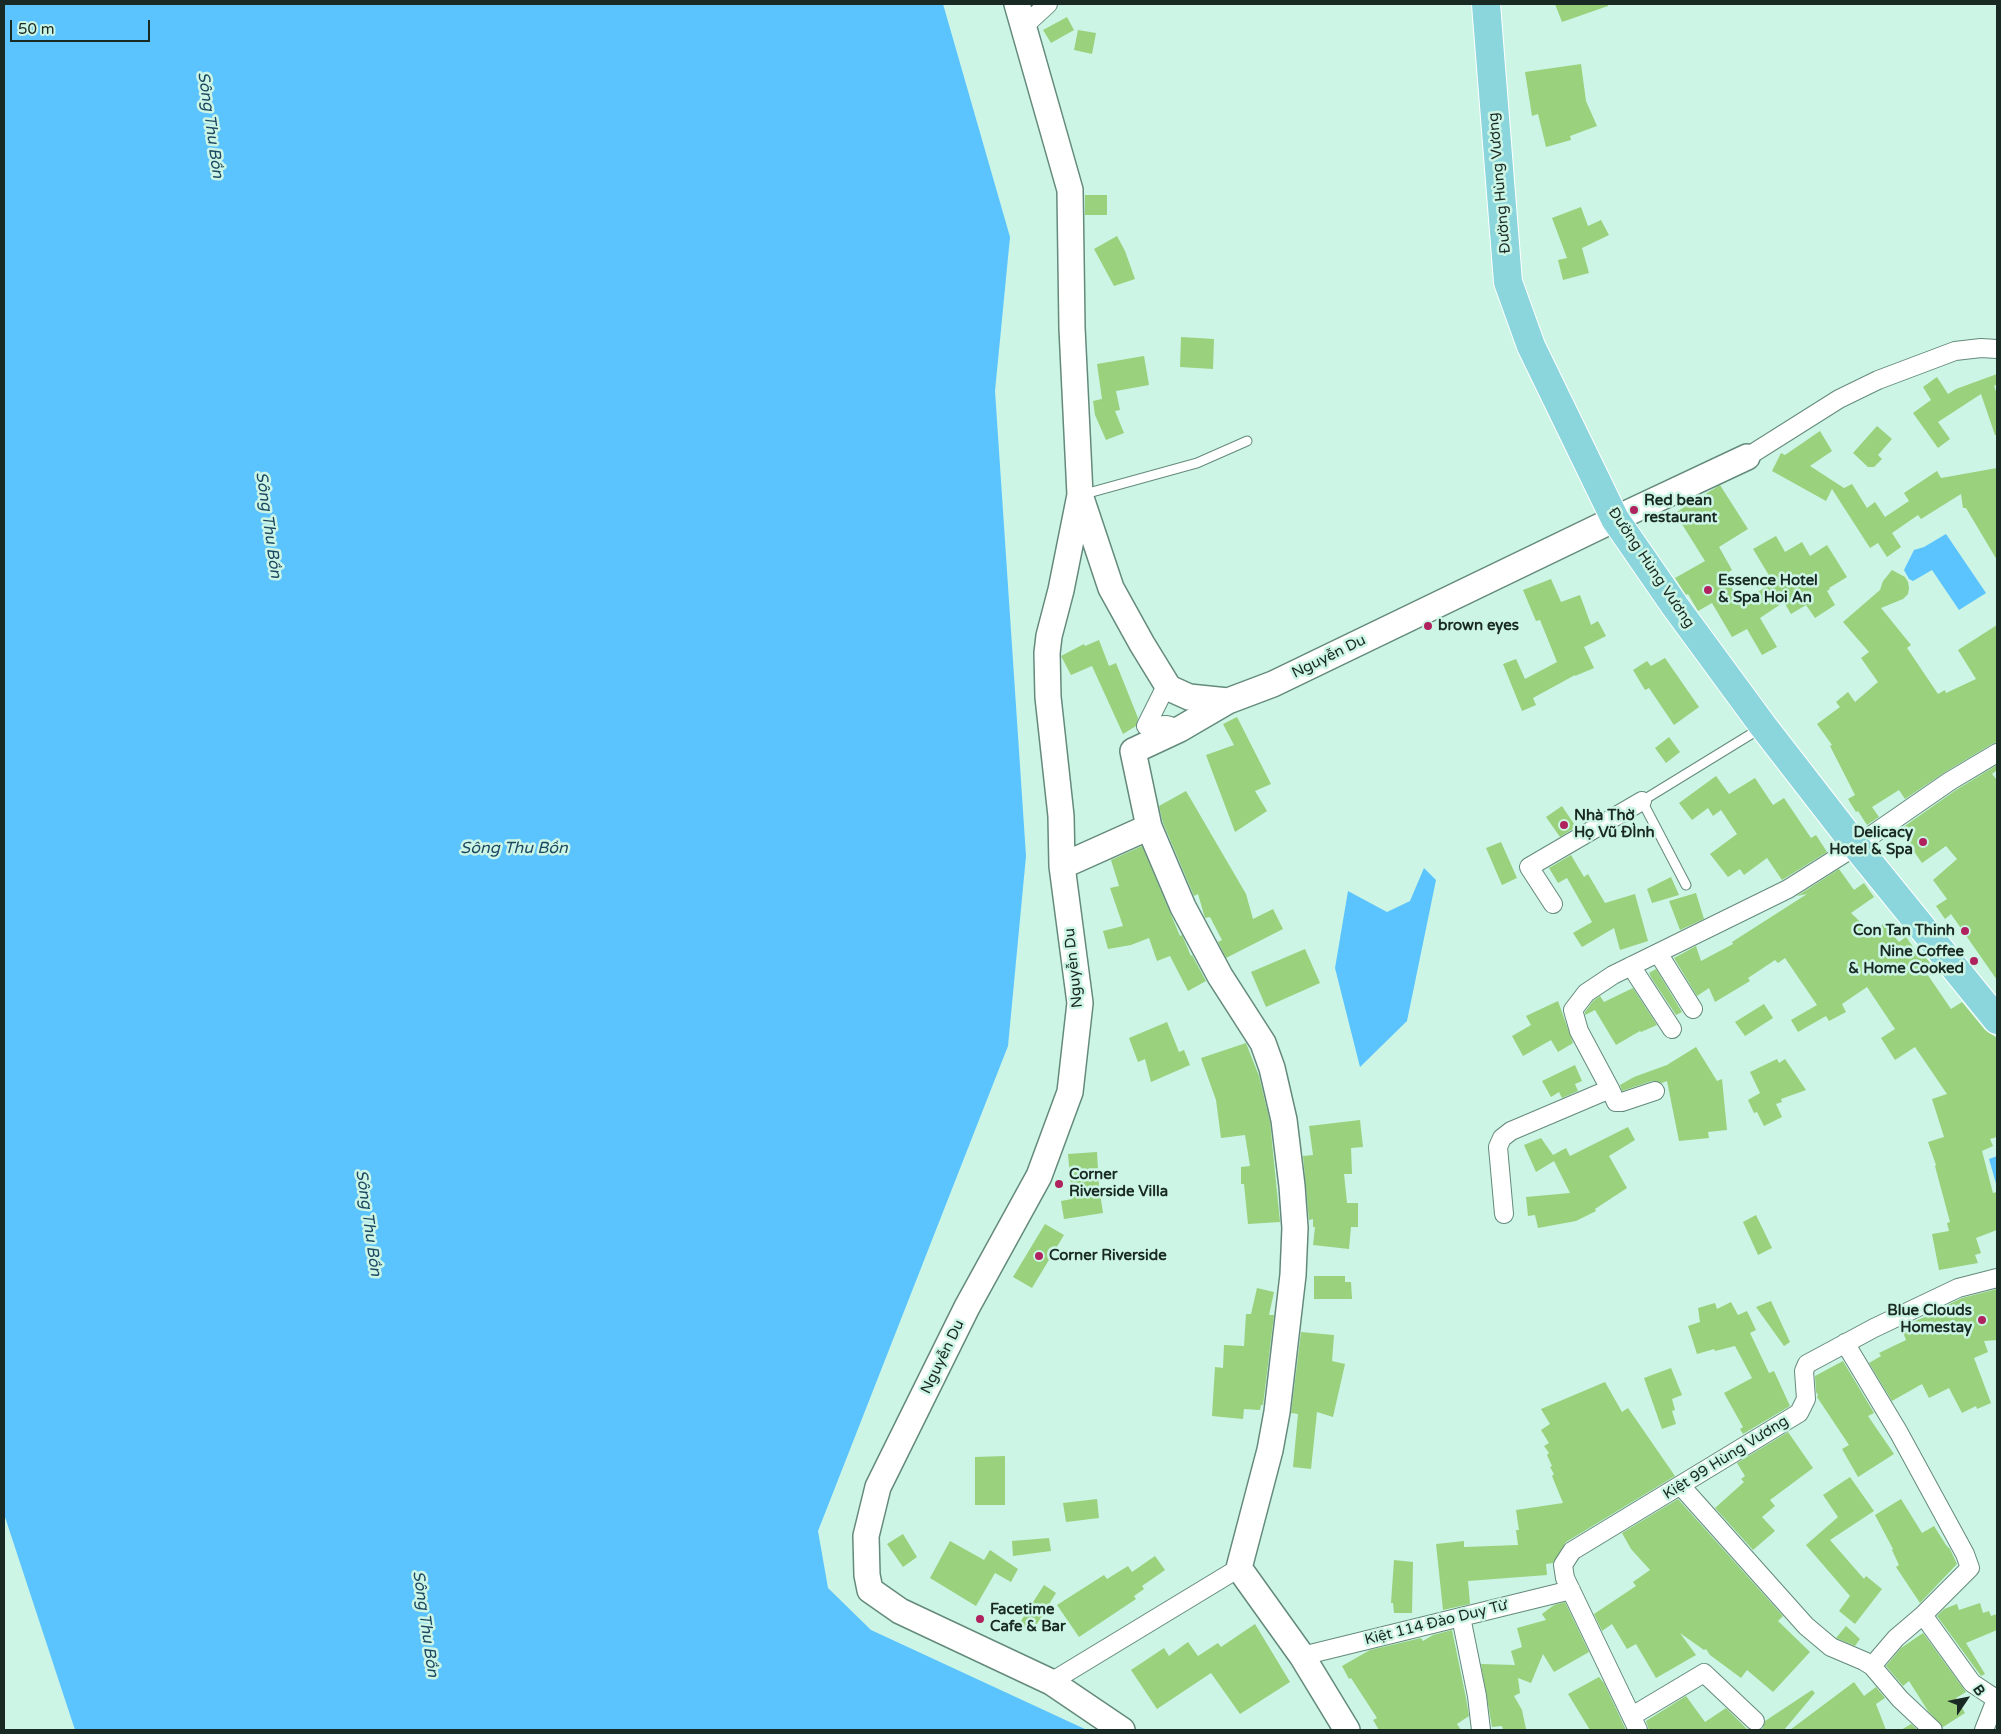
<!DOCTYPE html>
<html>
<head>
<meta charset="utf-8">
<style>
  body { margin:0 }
  #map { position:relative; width:2001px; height:1734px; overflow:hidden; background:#ccf5e5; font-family:"Varela Round",sans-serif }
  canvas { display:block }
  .frame { position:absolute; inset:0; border:5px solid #192923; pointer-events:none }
  .north { position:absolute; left:1941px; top:1674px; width:50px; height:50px; -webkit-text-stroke:4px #ccf5e5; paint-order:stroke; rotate:56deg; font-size:14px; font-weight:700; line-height:20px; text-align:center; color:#192923 }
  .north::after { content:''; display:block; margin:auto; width:18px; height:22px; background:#192923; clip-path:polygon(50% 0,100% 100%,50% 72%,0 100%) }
  .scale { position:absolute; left:10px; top:20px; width:140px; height:22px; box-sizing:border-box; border:2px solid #192923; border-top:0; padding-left:6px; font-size:15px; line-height:18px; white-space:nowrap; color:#192923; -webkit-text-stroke:4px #ccf5e5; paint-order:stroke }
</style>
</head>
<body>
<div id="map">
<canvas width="2001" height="1734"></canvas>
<div class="frame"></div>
<div class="north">B</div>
<div class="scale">50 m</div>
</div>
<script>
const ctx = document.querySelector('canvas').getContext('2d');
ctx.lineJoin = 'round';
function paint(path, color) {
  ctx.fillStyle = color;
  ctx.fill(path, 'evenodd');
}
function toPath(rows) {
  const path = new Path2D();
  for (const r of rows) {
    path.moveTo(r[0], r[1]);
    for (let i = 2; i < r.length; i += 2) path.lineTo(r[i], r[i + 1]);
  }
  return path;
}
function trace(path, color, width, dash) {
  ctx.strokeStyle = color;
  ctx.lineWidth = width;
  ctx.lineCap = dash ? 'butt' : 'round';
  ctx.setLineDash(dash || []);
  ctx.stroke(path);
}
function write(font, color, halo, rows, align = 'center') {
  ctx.font = font + ' "Varela Round",sans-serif';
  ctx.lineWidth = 5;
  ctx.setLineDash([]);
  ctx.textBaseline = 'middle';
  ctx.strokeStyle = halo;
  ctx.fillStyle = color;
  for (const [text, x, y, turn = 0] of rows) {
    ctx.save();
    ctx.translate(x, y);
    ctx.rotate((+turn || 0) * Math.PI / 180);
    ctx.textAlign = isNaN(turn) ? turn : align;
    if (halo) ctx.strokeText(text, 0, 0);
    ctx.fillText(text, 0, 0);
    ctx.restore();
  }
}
const water = toPath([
  [4,4,943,4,1010,237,995,391,1026,856,1008,1046,818,1531,828,1588,871,1630,1087,1730,75,1730,4,1514],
  [1946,534,1986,593,1959,610,1932,570,1913,581,1909,579,1904,570,1914,550,1924,547],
  [1424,868,1436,880,1407,1021,1360,1067,1335,968,1348,891,1387,912,1410,901],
  [1997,1156,1997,1187,1989,1159]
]);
const building = toPath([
  [1555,4,1608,4,1608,6,1562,22],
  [1067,17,1074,30,1051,43,1043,30],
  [1078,30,1096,33,1092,54,1074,50],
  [1581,64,1586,101,1597,126,1570,136,1571,140,1546,147,1538,114,1532,116,1525,72],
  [1085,195,1107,195,1107,215,1085,215],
  [1581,207,1588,226,1601,220,1609,235,1582,248,1589,273,1563,280,1558,260,1567,258,1552,218],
  [1117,236,1125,251,1135,279,1114,286,1094,249],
  [1181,337,1214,339,1213,369,1180,367],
  [1144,356,1149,385,1116,391,1120,410,1115,411,1124,433,1106,440,1095,415,1093,401,1102,399,1097,364],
  [1997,374,1997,384,1994,386,1997,394,1997,435,1995,435,1981,394,1938,422,1950,439,1938,448,1913,413,1931,400,1923,387,1937,377,1948,394,1956,389],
  [1877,426,1892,439,1878,455,1882,459,1874,467,1868,467,1853,453],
  [1820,431,1832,451,1810,466,1844,488,1852,484,1867,508,1875,502,1885,517,1909,501,1904,493,1937,471,1941,478,1997,468,1997,560,1966,508,1963,508,1961,494,1921,519,1918,515,1892,533,1901,547,1887,557,1878,543,1870,548,1832,489,1826,501,1772,471,1781,453,1785,455],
  [1720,485,1748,529,1719,547,1732,570,1724,575,1741,603,1773,582,1753,549,1776,536,1785,552,1802,542,1810,556,1827,545,1847,577,1829,588,1830,589,1827,591,1835,605,1815,618,1806,605,1791,614,1784,602,1760,618,1777,647,1762,655,1747,629,1732,637,1712,603,1698,611,1688,594,1686,595,1675,578,1705,561,1675,513],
  [1892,570,1905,577,1908,582,1909,588,1908,594,1903,599,1881,608,1911,645,1907,648,1938,694,1945,690,1946,693,1976,679,1958,650,1997,625,1997,742,1992,744,1945,772,1905,799,1899,790,1872,807,1879,817,1867,825,1858,811,1856,812,1848,799,1855,795,1830,746,1832,745,1817,724,1840,707,1836,702,1848,692,1855,702,1878,682,1861,658,1869,652,1843,622,1880,590,1883,581],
  [1551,579,1561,602,1580,595,1591,625,1598,621,1606,636,1584,647,1594,668,1575,676,1575,675,1533,698,1536,705,1522,711,1503,664,1516,659,1525,679,1557,662,1540,620,1536,621,1523,590],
  [1099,640,1109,666,1116,663,1138,718,1136,726,1123,734,1092,666,1071,675,1061,656,1084,644,1085,646],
  [1665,658,1699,707,1674,725,1649,688,1645,690,1633,670,1647,661,1651,666],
  [1237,717,1271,784,1255,791,1267,811,1235,832,1206,755,1234,745,1223,724],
  [1669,737,1680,752,1666,763,1655,748],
  [1997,765,1997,770,1992,774,1997,780,1997,980,1951,914,1945,919,1936,906,1947,899,1933,880,1957,859,1946,846,1922,863,1899,830,1956,790],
  [1716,776,1729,794,1755,778,1773,805,1784,798,1811,838,1816,835,1827,852,1782,880,1767,858,1744,875,1740,869,1728,877,1710,854,1737,834,1721,810,1713,816,1708,808,1692,820,1679,803],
  [1186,791,1246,894,1253,919,1273,909,1283,929,1226,958,1218,942,1222,940,1210,917,1205,918,1198,894,1194,896,1163,823,1159,806],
  [1562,806,1576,827,1560,837,1546,817],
  [1501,842,1517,878,1502,885,1486,848],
  [1142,846,1180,936,1182,935,1191,956,1192,955,1206,981,1188,991,1170,956,1157,961,1149,938,1131,945,1108,949,1103,931,1123,926,1110,888,1119,886,1111,860],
  [1571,855,1584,877,1588,874,1605,903,1635,894,1648,941,1620,950,1614,928,1582,947,1573,933,1592,922,1567,878,1558,883,1549,868],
  [1839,869,1854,890,1864,883,1874,897,1851,913,1873,934,1883,924,1899,942,1906,937,1918,954,1921,952,1930,963,1923,968,1951,1009,1962,1002,1985,1030,1997,1038,1997,1137,1990,1139,1993,1146,1982,1151,1993,1193,1997,1192,1997,1230,1976,1238,1981,1253,1975,1255,1978,1263,1939,1270,1932,1234,1949,1231,1947,1223,1950,1222,1935,1166,1936,1165,1928,1142,1944,1137,1932,1099,1947,1094,1915,1047,1895,1060,1881,1038,1895,1029,1867,987,1842,1004,1846,1012,1829,1021,1826,1016,1798,1032,1791,1020,1817,1005,1785,958,1778,963,1775,960,1748,978,1750,981,1715,1002,1709,988,1697,996,1674,958,1696,946,1701,961,1733,944,1732,942,1807,894,1797,896],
  [1671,877,1679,895,1652,903,1647,889],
  [1696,893,1704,919,1680,930,1669,901],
  [1305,949,1320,983,1266,1007,1251,972],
  [1656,969,1682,1012,1676,1015,1652,979,1649,973],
  [1633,988,1657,1025,1641,1032,1640,1031,1616,1045,1595,1010,1585,1015,1585,1012,1593,1001,1600,996,1604,1002],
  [1558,1001,1573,1043,1558,1052,1551,1040,1523,1056,1512,1036,1531,1025,1526,1016],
  [1764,1004,1773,1018,1745,1036,1735,1022],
  [1167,1022,1179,1052,1184,1050,1190,1065,1151,1082,1145,1059,1138,1062,1129,1038],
  [1246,1043,1259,1076,1270,1122,1280,1222,1248,1224,1244,1184,1241,1184,1241,1167,1250,1166,1245,1135,1221,1138,1216,1100,1201,1058],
  [1696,1047,1717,1081,1722,1079,1727,1130,1708,1132,1709,1138,1679,1141,1667,1081,1662,1083,1652,1081,1622,1091,1620,1085,1634,1077,1667,1065],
  [1777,1059,1779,1063,1785,1059,1806,1090,1781,1099,1782,1102,1776,1104,1782,1117,1764,1126,1757,1112,1754,1113,1748,1100,1760,1093,1750,1072],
  [1575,1065,1582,1081,1575,1084,1578,1091,1562,1098,1559,1092,1551,1097,1542,1081],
  [1360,1120,1363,1147,1351,1148,1352,1174,1344,1174,1347,1203,1358,1203,1358,1227,1351,1227,1349,1249,1313,1245,1315,1227,1313,1227,1313,1219,1309,1220,1303,1156,1313,1155,1309,1126],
  [1628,1127,1635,1140,1609,1156,1627,1188,1595,1209,1596,1211,1576,1221,1538,1228,1535,1215,1528,1216,1526,1197,1570,1193,1554,1161,1536,1172,1524,1145,1541,1138,1553,1155,1566,1148,1570,1156],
  [1097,1152,1099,1187,1103,1213,1064,1219,1061,1201,1072,1199,1068,1154],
  [1756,1215,1772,1248,1758,1255,1743,1222],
  [1045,1224,1064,1235,1032,1288,1013,1277],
  [1314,1276,1345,1276,1345,1282,1351,1282,1352,1299,1314,1299],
  [1257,1288,1274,1292,1269,1315,1274,1315,1263,1405,1261,1405,1260,1410,1244,1409,1243,1419,1212,1416,1215,1367,1223,1368,1224,1345,1244,1346,1246,1314,1251,1314],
  [1997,1289,1997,1340,1984,1341,1988,1352,1974,1358,1991,1403,1977,1409,1976,1406,1962,1413,1949,1388,1929,1398,1922,1384,1892,1401,1869,1363,1881,1356,1879,1353,1906,1340,1901,1327,1927,1316,1926,1315,1962,1298],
  [1771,1301,1790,1342,1784,1346,1756,1307],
  [1731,1302,1738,1315,1747,1311,1756,1330,1750,1333,1769,1373,1774,1371,1790,1406,1743,1434,1740,1429,1743,1427,1724,1393,1752,1378,1735,1346,1715,1351,1714,1349,1697,1354,1688,1326,1700,1322,1698,1308,1715,1303,1717,1309],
  [1301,1332,1334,1335,1332,1361,1345,1364,1333,1417,1317,1412,1311,1469,1293,1467,1298,1414,1291,1413],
  [1843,1361,1874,1413,1868,1416,1894,1454,1858,1477,1842,1449,1849,1445,1817,1397,1818,1395,1816,1392,1815,1376],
  [1671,1368,1682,1395,1672,1399,1675,1410,1672,1411,1676,1424,1662,1429,1644,1378],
  [1605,1382,1622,1412,1628,1408,1675,1476,1566,1542,1553,1563,1546,1564,1547,1575,1468,1581,1470,1604,1443,1610,1436,1544,1464,1541,1464,1547,1518,1545,1516,1530,1519,1530,1516,1510,1563,1503,1552,1476,1554,1474,1550,1467,1552,1466,1547,1455,1549,1453,1544,1446,1549,1443,1541,1430,1550,1424,1541,1409],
  [1788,1432,1813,1468,1770,1500,1775,1506,1762,1517,1775,1531,1753,1550,1715,1508,1744,1482,1741,1479,1745,1476,1737,1463],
  [1005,1456,1005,1505,975,1505,975,1457],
  [1850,1477,1874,1511,1830,1540,1864,1579,1866,1576,1882,1589,1855,1624,1839,1611,1850,1596,1806,1545,1838,1517,1823,1495],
  [1097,1499,1099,1518,1066,1522,1063,1503],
  [1678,1499,1783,1616,1778,1621,1810,1652,1773,1692,1747,1670,1741,1678,1710,1655,1706,1649,1704,1650,1680,1633,1696,1655,1656,1678,1636,1644,1627,1649,1612,1624,1602,1631,1594,1614,1636,1586,1633,1582,1650,1570,1631,1549,1622,1533],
  [1901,1499,1922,1533,1934,1526,1946,1545,1950,1549,1957,1564,1920,1603,1896,1567,1899,1565,1892,1550,1893,1549,1875,1515],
  [903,1534,917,1557,903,1567,887,1544],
  [1049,1538,1051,1551,1013,1556,1012,1541],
  [950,1541,984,1560,990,1550,1018,1569,1011,1582,995,1573,976,1606,930,1578],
  [1155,1556,1165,1570,1142,1586,1144,1589,1134,1596,1136,1599,1079,1637,1057,1605,1104,1575,1107,1579,1128,1566,1132,1572],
  [1394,1560,1413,1562,1412,1613,1394,1613,1393,1603,1391,1603],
  [1044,1585,1056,1593,1032,1632,1019,1624],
  [1565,1602,1589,1652,1554,1672,1543,1654,1531,1683,1518,1678,1520,1693,1514,1696,1522,1710,1526,1729,1503,1730,1502,1726,1492,1727,1481,1664,1515,1665,1511,1651,1522,1647,1517,1628,1546,1620,1542,1614,1554,1605],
  [1980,1603,1983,1613,1989,1611,1991,1616,1997,1614,1997,1630,1966,1643,1985,1674,1981,1676,1937,1616,1944,1609,1957,1604,1959,1610],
  [1255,1624,1290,1682,1240,1714,1211,1673,1157,1709,1131,1670,1164,1648,1169,1656,1188,1642,1198,1656,1218,1643,1221,1647],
  [1846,1626,1860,1639,1855,1646,1836,1638],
  [1452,1630,1466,1698,1469,1716,1457,1724,1461,1730,1379,1730,1373,1720,1377,1718,1351,1678,1349,1679,1342,1666,1370,1650,1421,1638,1423,1641,1433,1635],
  [1923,1633,1966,1692,1956,1698,1965,1713,1943,1727,1928,1711,1909,1681,1903,1686,1886,1666,1901,1648],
  [1599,1677,1604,1683,1626,1730,1590,1730,1568,1694],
  [1854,1682,1864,1696,1876,1687,1885,1698,1876,1704,1886,1730,1790,1730],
  [1812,1690,1815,1693,1784,1730,1760,1730,1763,1728,1765,1721],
  [1686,1696,1705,1722,1726,1708,1748,1730,1649,1730,1646,1721],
  [1911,1724,1918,1730,1901,1730]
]);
const lane = toPath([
  [1081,495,1197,463,1247,441],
  [1686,885,1642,801,1761,728]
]);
const street = toPath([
  [1024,26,1048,4],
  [1747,457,1839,399,1878,380,1955,351,1981,348,1997,349],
  [1167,684,1146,726,1167,725,1180,729],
  [1553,904,1529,867,1642,801],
  [1658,953,1693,1009],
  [1631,966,1672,1029],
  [1610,1089,1616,1102,1622,1102,1655,1091],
  [1504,1214,1498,1147,1502,1138,1511,1131,1610,1089,1579,1031,1573,1010,1586,993,1613,975,1788,889,1856,846,1950,781,1997,753],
  [1845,1343,1899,1433,1965,1554,1970,1568,1923,1615,1896,1638,1872,1666],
  [1681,1486,1806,1626,1831,1647,1864,1661,1872,1666,1900,1699,1933,1730],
  [1923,1615,1972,1683,1996,1699],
  [1461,1617,1477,1696,1481,1730],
  [1302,1656,1571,1590],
  [1051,1682,1239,1568],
  [1632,1716,1704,1673,1755,1721],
  [1638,1730,1565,1578,1563,1565,1572,1551,1799,1413,1806,1399,1804,1371,1807,1364,1874,1328,1958,1288,1997,1278],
  [1984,1730,1997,1697]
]);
const secondary = toPath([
  [1017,4,1070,190,1072,328,1080,495,1111,588,1142,644,1169,688,1189,697,1228,701],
  [1149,827,1183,907,1220,976,1263,1043,1272,1068,1284,1120,1292,1186,1295,1228,1293,1275,1277,1412,1270,1450,1239,1568,1302,1656,1347,1730],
  [1062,866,1061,816,1048,697,1047,653,1049,636,1061,590,1080,495],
  [1122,1730,1051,1682,900,1611,870,1590,867,1575,866,1536,878,1487,967,1307,1039,1176,1070,1092,1080,1003,1062,866,1149,827,1133,751,1180,729,1228,701,1273,684,1615,519,1747,457]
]);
const primary = toPath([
  [1486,4,1508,282,1531,346,1615,519,1675,606,1763,726,1856,846,1997,1020]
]);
const markers = [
  [1634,510,5,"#af225e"],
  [1708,590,5,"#af225e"],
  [1428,626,5,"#af225e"],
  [1564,825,5,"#af225e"],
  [1923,842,5,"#af225e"],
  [1965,931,5,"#af225e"],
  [1974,961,5,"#af225e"],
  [1059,1184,5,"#af225e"],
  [1039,1256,5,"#af225e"],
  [1982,1320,5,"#af225e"],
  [980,1619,5,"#af225e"]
];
const streetNames = [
  ["Đường Hùng Vương",1500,183,-95],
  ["Đường Hùng Vương",1651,568,56],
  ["Nguyễn Du",1329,657,-26],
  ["Nguyễn Du",1074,968,-96],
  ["Nguyễn Du",943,1357,-64],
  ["Kiệt 99 Hùng Vương",1726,1458,-32],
  ["Kiệt 114 Đào Duy Từ",1436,1623,-14]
];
const poiNames = [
  ["Red bean",1644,501],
  ["restaurant",1644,518],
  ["Essence Hotel",1718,581],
  ["& Spa Hoi An",1718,598],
  ["brown eyes",1438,626],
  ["Nhà Thờ",1574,816],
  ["Họ Vũ ĐÌnh",1574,833],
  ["Delicacy",1913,833,"right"],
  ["Hotel & Spa",1913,850,"right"],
  ["Con Tan Thinh",1955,931,"right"],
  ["Nine Coffee",1964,952,"right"],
  ["& Home Cooked",1964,969,"right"],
  ["Corner",1069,1175],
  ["Riverside Villa",1069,1192],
  ["Corner Riverside",1049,1256],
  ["Blue Clouds",1972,1311,"right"],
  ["Homestay",1972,1328,"right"],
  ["Facetime",990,1610],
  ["Cafe & Bar",990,1627]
];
const waterNames = [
  ["Sông Thu Bồn",210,125,82],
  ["Sông Thu Bồn",268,525,82],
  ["Sông Thu Bồn",514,849],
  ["Sông Thu Bồn",368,1223,82],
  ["Sông Thu Bồn",425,1624,82]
];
paint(water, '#5bc3fe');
paint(building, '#99d17c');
trace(lane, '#648a7b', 11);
trace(street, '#648a7b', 20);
trace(secondary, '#648a7b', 28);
trace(primary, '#fff', 30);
trace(lane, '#fff', 9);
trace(street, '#fff', 18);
trace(secondary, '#fff', 25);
trace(primary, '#8bd6dc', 28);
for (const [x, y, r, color] of markers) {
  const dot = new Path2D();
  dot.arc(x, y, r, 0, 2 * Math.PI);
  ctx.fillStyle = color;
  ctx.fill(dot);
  trace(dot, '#ccf5e5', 2);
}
write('15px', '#192923', '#ccf5e5', streetNames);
write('bold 15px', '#192923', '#ccf5e5', poiNames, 'left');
write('italic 16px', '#1c4760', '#ccf5e5', waterNames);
</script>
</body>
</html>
